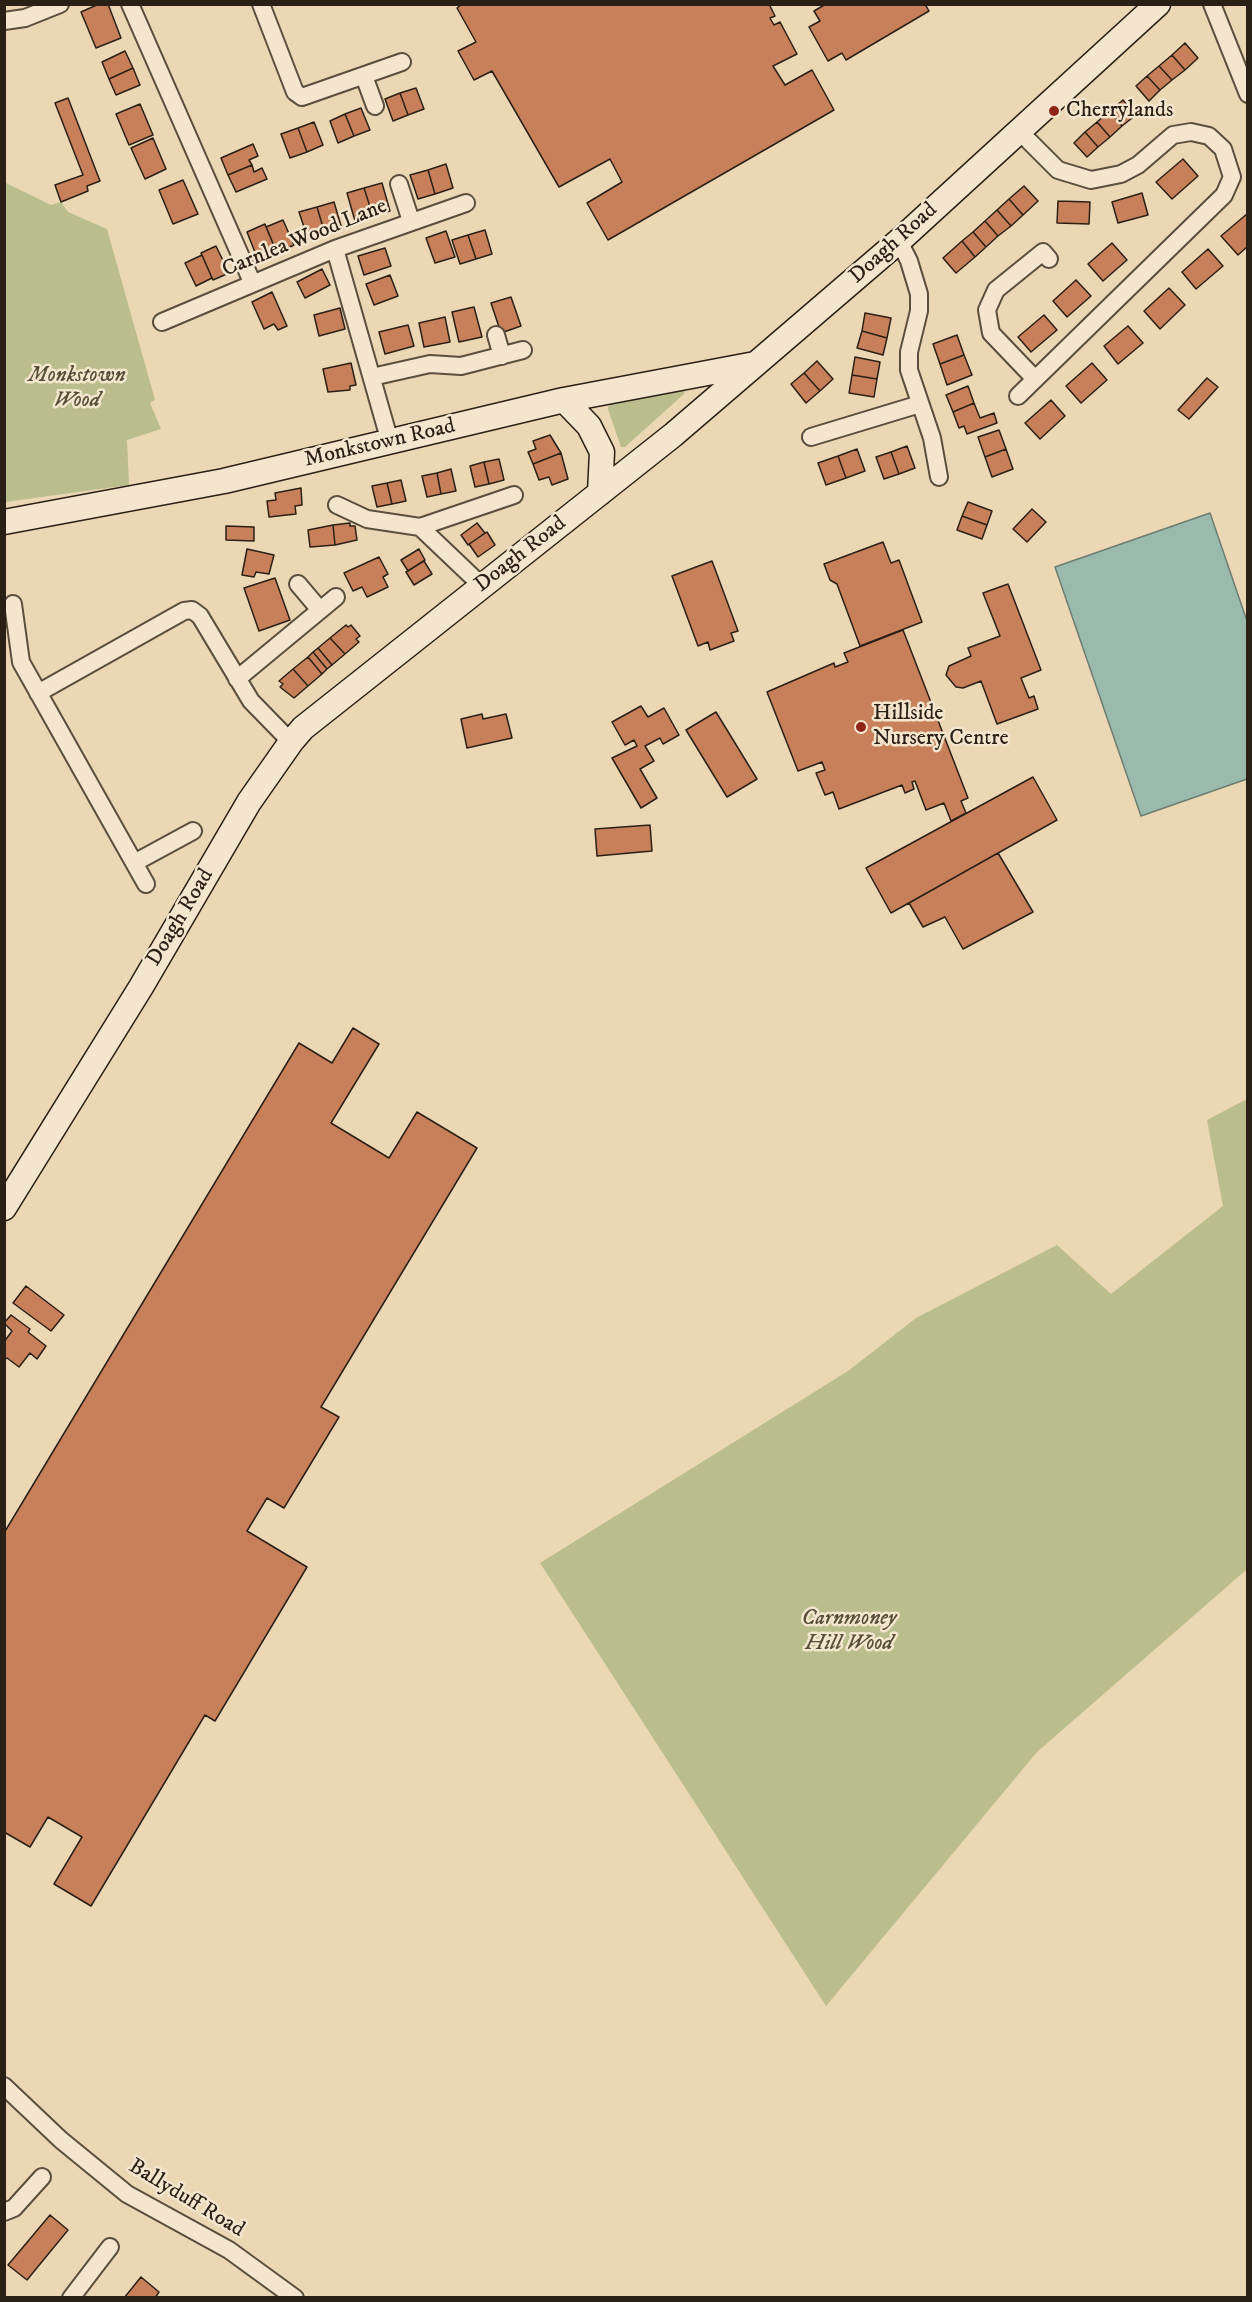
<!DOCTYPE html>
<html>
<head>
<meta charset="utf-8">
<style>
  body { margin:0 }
  #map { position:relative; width:1252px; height:2302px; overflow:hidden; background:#ecd7b4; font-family:"IM FELL DW Pica",serif }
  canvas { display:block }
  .frame { position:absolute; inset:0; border:6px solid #2a2016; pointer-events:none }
</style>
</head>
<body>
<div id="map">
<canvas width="1252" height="2302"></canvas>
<div class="frame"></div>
</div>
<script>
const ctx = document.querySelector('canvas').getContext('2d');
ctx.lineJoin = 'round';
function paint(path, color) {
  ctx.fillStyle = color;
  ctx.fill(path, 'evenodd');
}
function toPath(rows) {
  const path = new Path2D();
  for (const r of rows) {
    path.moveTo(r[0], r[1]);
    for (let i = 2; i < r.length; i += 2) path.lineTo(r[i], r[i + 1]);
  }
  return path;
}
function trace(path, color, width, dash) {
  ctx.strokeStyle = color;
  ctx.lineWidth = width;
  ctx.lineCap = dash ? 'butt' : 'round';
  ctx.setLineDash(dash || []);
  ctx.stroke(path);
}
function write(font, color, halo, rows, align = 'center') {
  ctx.font = font + ' "IM FELL DW Pica",serif';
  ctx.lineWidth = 5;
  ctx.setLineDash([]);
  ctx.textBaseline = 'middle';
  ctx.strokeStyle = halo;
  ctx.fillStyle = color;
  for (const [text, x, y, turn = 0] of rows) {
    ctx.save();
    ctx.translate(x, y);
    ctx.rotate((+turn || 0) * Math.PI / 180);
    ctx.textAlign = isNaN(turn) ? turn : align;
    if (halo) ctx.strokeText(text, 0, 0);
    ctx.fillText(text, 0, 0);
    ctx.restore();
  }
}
const green = toPath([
  [4,182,51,205,61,202,68,212,107,229,155,400,150,403,161,429,127,440,129,485,5,502],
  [685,389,684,394,625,447,621,447,608,409,609,404],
  [1247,1099,1247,1572,1245,1571,1037,1752,826,2006,540,1563,848,1371,916,1318,1057,1245,1111,1294,1223,1206,1207,1120]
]);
const water = toPath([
  [1210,513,1247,621,1247,779,1141,816,1055,567,1210,513]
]);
const building = toPath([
  [99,4,108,4,121,38,96,48,81,12,99,4],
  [462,4,769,4,775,16,770,18,774,25,780,22,797,54,773,66,785,85,812,70,834,110,608,240,587,203,622,182,610,159,559,187,492,71,474,80,458,51,476,42,457,8,462,4],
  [826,4,925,4,929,11,846,60,842,53,828,61,809,27,820,21,814,11,826,4],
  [1185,43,1198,58,1185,70,1172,55,1185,43],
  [125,51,133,68,109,79,102,62,125,51],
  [1172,55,1185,70,1172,80,1159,66,1172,55],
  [1159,66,1172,80,1160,90,1147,76,1159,66],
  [133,68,140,85,116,95,109,79,133,68],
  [1147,76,1160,90,1149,101,1136,86,1147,76],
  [416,88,424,109,408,115,400,93,416,88],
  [400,93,408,115,393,121,385,99,400,93],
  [68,98,100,181,87,186,88,191,61,202,55,185,83,175,55,103,68,98],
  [1123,100,1136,115,1122,126,1110,111,1123,100],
  [140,104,153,135,129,145,116,114,140,104],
  [361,108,370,130,354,136,345,114,361,108],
  [1110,111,1122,126,1110,137,1097,122,1110,111],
  [345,114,354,136,338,143,330,121,345,114],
  [314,122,323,145,307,152,298,128,314,122],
  [1097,122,1110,137,1098,147,1085,132,1097,122],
  [298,128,307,152,290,158,281,134,298,128],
  [1085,132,1098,147,1087,157,1074,143,1085,132],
  [153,138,166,169,145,179,131,148,153,138],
  [253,144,258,156,249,160,252,165,228,175,221,158,253,144],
  [1183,159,1198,176,1172,199,1156,182,1183,159],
  [446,164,453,188,435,194,428,170,446,164],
  [252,165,254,172,262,168,267,179,236,192,228,175,252,165],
  [428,170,435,194,418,199,410,175,428,170],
  [183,180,198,214,173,224,159,190,183,180],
  [382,183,390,211,373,216,364,188,382,183],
  [1024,186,1038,201,1023,215,1009,199,1024,186],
  [364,188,373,216,355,221,347,193,364,188],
  [1142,193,1148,215,1118,223,1112,202,1142,193],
  [1009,199,1023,215,1011,226,997,210,1009,199],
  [1058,201,1090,202,1089,224,1057,223,1058,201],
  [334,202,342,229,325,234,317,207,334,202],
  [317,207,325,234,308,239,299,212,317,207],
  [997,210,1011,226,998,236,985,221,997,210],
  [1248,213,1248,246,1238,255,1221,236,1248,213],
  [283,220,294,245,277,253,266,227,283,220],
  [985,221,998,236,986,247,973,232,985,221],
  [265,224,277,253,258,260,247,232,265,224],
  [485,230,492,254,476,259,468,235,485,230],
  [446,231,455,257,435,263,426,238,446,231],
  [973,232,986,247,975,257,962,241,973,232],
  [468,235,476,259,460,264,452,240,468,235],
  [962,241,975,257,956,273,943,258,962,241],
  [1112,243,1127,260,1103,281,1088,264,1112,243],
  [216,246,229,273,213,280,201,253,216,246],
  [385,248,391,266,364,275,358,256,385,248],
  [1208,249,1223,266,1196,289,1182,272,1208,249],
  [202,255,212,278,196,286,185,263,202,255],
  [322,269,330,285,305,298,297,282,322,269],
  [390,275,398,296,374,305,366,284,390,275],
  [1076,280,1091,296,1067,317,1053,301,1076,280],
  [1169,288,1185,305,1160,329,1144,311,1169,288],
  [272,292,287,326,278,330,274,324,264,329,252,302,272,292],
  [511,297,521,326,501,333,491,303,511,297],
  [474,307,482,337,459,342,452,312,474,307],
  [340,308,345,329,319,336,314,315,340,308],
  [865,313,891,318,887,338,862,331,865,313],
  [1044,315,1057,330,1031,352,1018,337,1044,315],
  [445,317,450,342,424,347,419,323,445,317],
  [408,325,414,346,385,354,379,332,408,325],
  [1128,326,1143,343,1118,364,1104,346,1128,326],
  [862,331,887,338,883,355,857,348,862,331],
  [957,335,964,355,940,364,933,344,957,335],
  [964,355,972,375,947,385,940,364,964,355],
  [855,357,880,362,877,379,852,375,855,357],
  [817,361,833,379,820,391,804,373,817,361],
  [351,363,356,385,350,386,350,390,328,392,323,369,351,363],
  [1092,363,1107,380,1081,403,1066,386,1092,363],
  [804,373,820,391,806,403,791,384,804,373],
  [852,375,877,379,874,397,849,393,852,375],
  [1207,378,1218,387,1189,419,1178,410,1207,378],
  [968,386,974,403,953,412,946,395,968,386],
  [1051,400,1065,416,1040,439,1025,423,1051,400],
  [974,403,980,418,994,413,997,423,967,434,964,426,959,428,953,412,974,403],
  [999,430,1006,449,985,457,978,437,999,430],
  [550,435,561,453,533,464,528,452,536,449,533,441,550,435],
  [907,446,915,468,899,474,891,452,907,446],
  [857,449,865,471,846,478,838,456,857,449],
  [1006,449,1013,469,992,477,985,457,1006,449],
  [891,452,899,474,884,479,876,457,891,452],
  [561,453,568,479,552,485,549,477,539,480,533,464,561,453],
  [838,456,846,478,826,485,818,463,838,456],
  [499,459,504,480,489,484,484,462,499,459],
  [484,462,489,484,475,487,470,466,484,462],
  [451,469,456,491,441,494,437,473,451,469],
  [437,473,441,494,427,497,422,476,437,473],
  [401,480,406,501,392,504,387,483,401,480],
  [387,483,392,504,377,507,372,486,387,483],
  [301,488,302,505,295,506,296,514,269,517,267,501,276,500,275,493,301,488],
  [968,502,992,511,987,525,962,516,968,502],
  [1032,509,1046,522,1027,542,1013,529,1032,509],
  [962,516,987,525,982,539,957,530,962,516],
  [350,523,350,526,355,526,357,540,335,545,333,525,350,523],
  [477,523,485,533,468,545,461,535,477,523],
  [333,525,335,545,310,547,308,530,333,525],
  [226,526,254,527,254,541,226,540,226,526],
  [487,532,495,545,478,557,469,544,487,532],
  [883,542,891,563,899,560,922,622,860,646,837,584,830,580,824,564,883,542],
  [247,549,274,555,269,574,256,572,254,577,242,575,247,549],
  [419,549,425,560,408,571,401,560,419,549],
  [379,557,388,574,383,577,388,587,367,597,362,587,353,591,344,573,379,557],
  [424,561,432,574,414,585,406,572,424,561],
  [712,561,738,631,731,633,734,641,710,650,708,642,698,646,672,576,712,561],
  [275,578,290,620,259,631,244,588,275,578],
  [1008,584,1041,670,1021,678,1029,698,1034,696,1038,709,997,724,981,681,963,688,956,687,946,675,949,666,971,656,968,648,1000,636,983,593,1008,584],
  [346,625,348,627,351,625,360,636,356,639,359,642,345,654,330,638,346,625],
  [903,630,968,798,961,801,966,813,951,821,944,803,926,810,915,781,912,782,914,789,905,793,902,785,839,809,833,792,825,795,816,773,825,770,822,762,798,771,767,692,834,663,835,667,848,662,844,653,903,630],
  [330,638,345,654,332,665,318,648,330,638],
  [318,648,332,665,327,669,313,652,318,648],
  [313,652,327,669,322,674,308,657,313,652],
  [308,657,322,674,308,686,293,669,308,657],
  [293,669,308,686,294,698,280,687,283,684,279,681,293,669],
  [641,706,648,717,664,708,679,735,663,744,660,738,645,746,654,761,640,769,657,798,641,808,612,758,637,746,634,740,625,745,612,722,641,706],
  [716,712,757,779,727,797,686,730,716,712],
  [482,714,483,719,506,714,512,738,467,748,461,719,482,714],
  [1033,777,1057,820,891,913,866,868,1033,777],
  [650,825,652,851,597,856,595,829,650,825],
  [998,853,1033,912,963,949,945,917,923,927,909,903,998,853],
  [353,1028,379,1044,331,1123,389,1158,417,1112,477,1148,321,1407,339,1417,284,1508,267,1498,247,1531,307,1567,215,1721,205,1715,91,1906,54,1884,82,1837,48,1817,30,1847,4,1832,4,1533,299,1043,332,1063,353,1028],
  [26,1286,64,1315,51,1331,13,1303,26,1286],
  [11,1315,30,1329,28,1332,46,1346,37,1359,30,1353,19,1367,7,1358,4,1360,4,1342,12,1331,4,1323,11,1315],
  [50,2215,68,2230,27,2280,8,2265,50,2215],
  [141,2277,159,2292,155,2298,124,2298,141,2277]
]);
const street = toPath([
  [130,4,252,282],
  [261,4,295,92,302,97,402,62],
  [1212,4,1248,94],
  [4,21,25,18,60,4],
  [364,76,375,106],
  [1018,130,1058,170,1091,180,1121,174,1138,165,1173,135,1191,132,1209,136,1223,149,1232,177,1224,195,1018,396],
  [399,184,411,221],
  [899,241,909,261,919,294,919,311,909,352,909,370,932,438,939,477],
  [335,249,390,442],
  [162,322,335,249,466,203],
  [496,335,502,356],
  [372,377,430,364,461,366,523,350],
  [1035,379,991,333,987,310,996,290,1043,252,1049,259],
  [811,437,920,404],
  [337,505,367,519,420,527,514,495],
  [420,527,482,586],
  [298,584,320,610],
  [13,604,21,662,146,884],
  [237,679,336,597],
  [38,693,184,611,192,610,200,616,251,701,291,742],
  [134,863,193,831],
  [4,2086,61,2140,127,2194,229,2250,295,2298],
  [4,2212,14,2208,42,2177],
  [71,2298,110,2247]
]);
const secondary = toPath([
  [564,400,589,426,602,452,600,493],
  [4,522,224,481,564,400,755,364],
  [4,1208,141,987,249,802,291,742,303,728,673,435,899,241,1158,4]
]);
const markers = [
  [1054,111,6,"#8f2418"],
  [861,727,6,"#8f2418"]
];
const poiNames = [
  ["Cherrylands",1066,111],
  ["Hillside",873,714],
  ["Nursery Centre",873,739]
];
const streetNames = [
  ["Carnlea Wood Lane",305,239,-22],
  ["Doagh Road",894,244,-42],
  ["Monkstown Road",380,444,-13],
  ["Doagh Road",521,555,-38],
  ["Doagh Road",181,918,-59],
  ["Ballyduff Road",186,2199,31]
];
const parkNames = [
  ["Monkstown",77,376],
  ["Wood",77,401],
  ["Carnmoney",849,1619],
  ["Hill Wood",849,1644]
];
paint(green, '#b9be8c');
paint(water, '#99baad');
trace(water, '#6d7c71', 1.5);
paint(building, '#c7805a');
trace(building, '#2a2016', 1.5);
trace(street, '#5a4e3e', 20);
trace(secondary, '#2a2016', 27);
trace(street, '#f3e5ce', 16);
trace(secondary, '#f3e5ce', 24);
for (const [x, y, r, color] of markers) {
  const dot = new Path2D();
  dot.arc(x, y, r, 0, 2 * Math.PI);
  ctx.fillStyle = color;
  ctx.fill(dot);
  trace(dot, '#f3e5ce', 2);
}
write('22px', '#2a2016', '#f3e5ce', poiNames, 'left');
write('22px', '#2a2016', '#f3e5ce', streetNames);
write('italic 22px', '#554f39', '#f3e5ce', parkNames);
</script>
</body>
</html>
